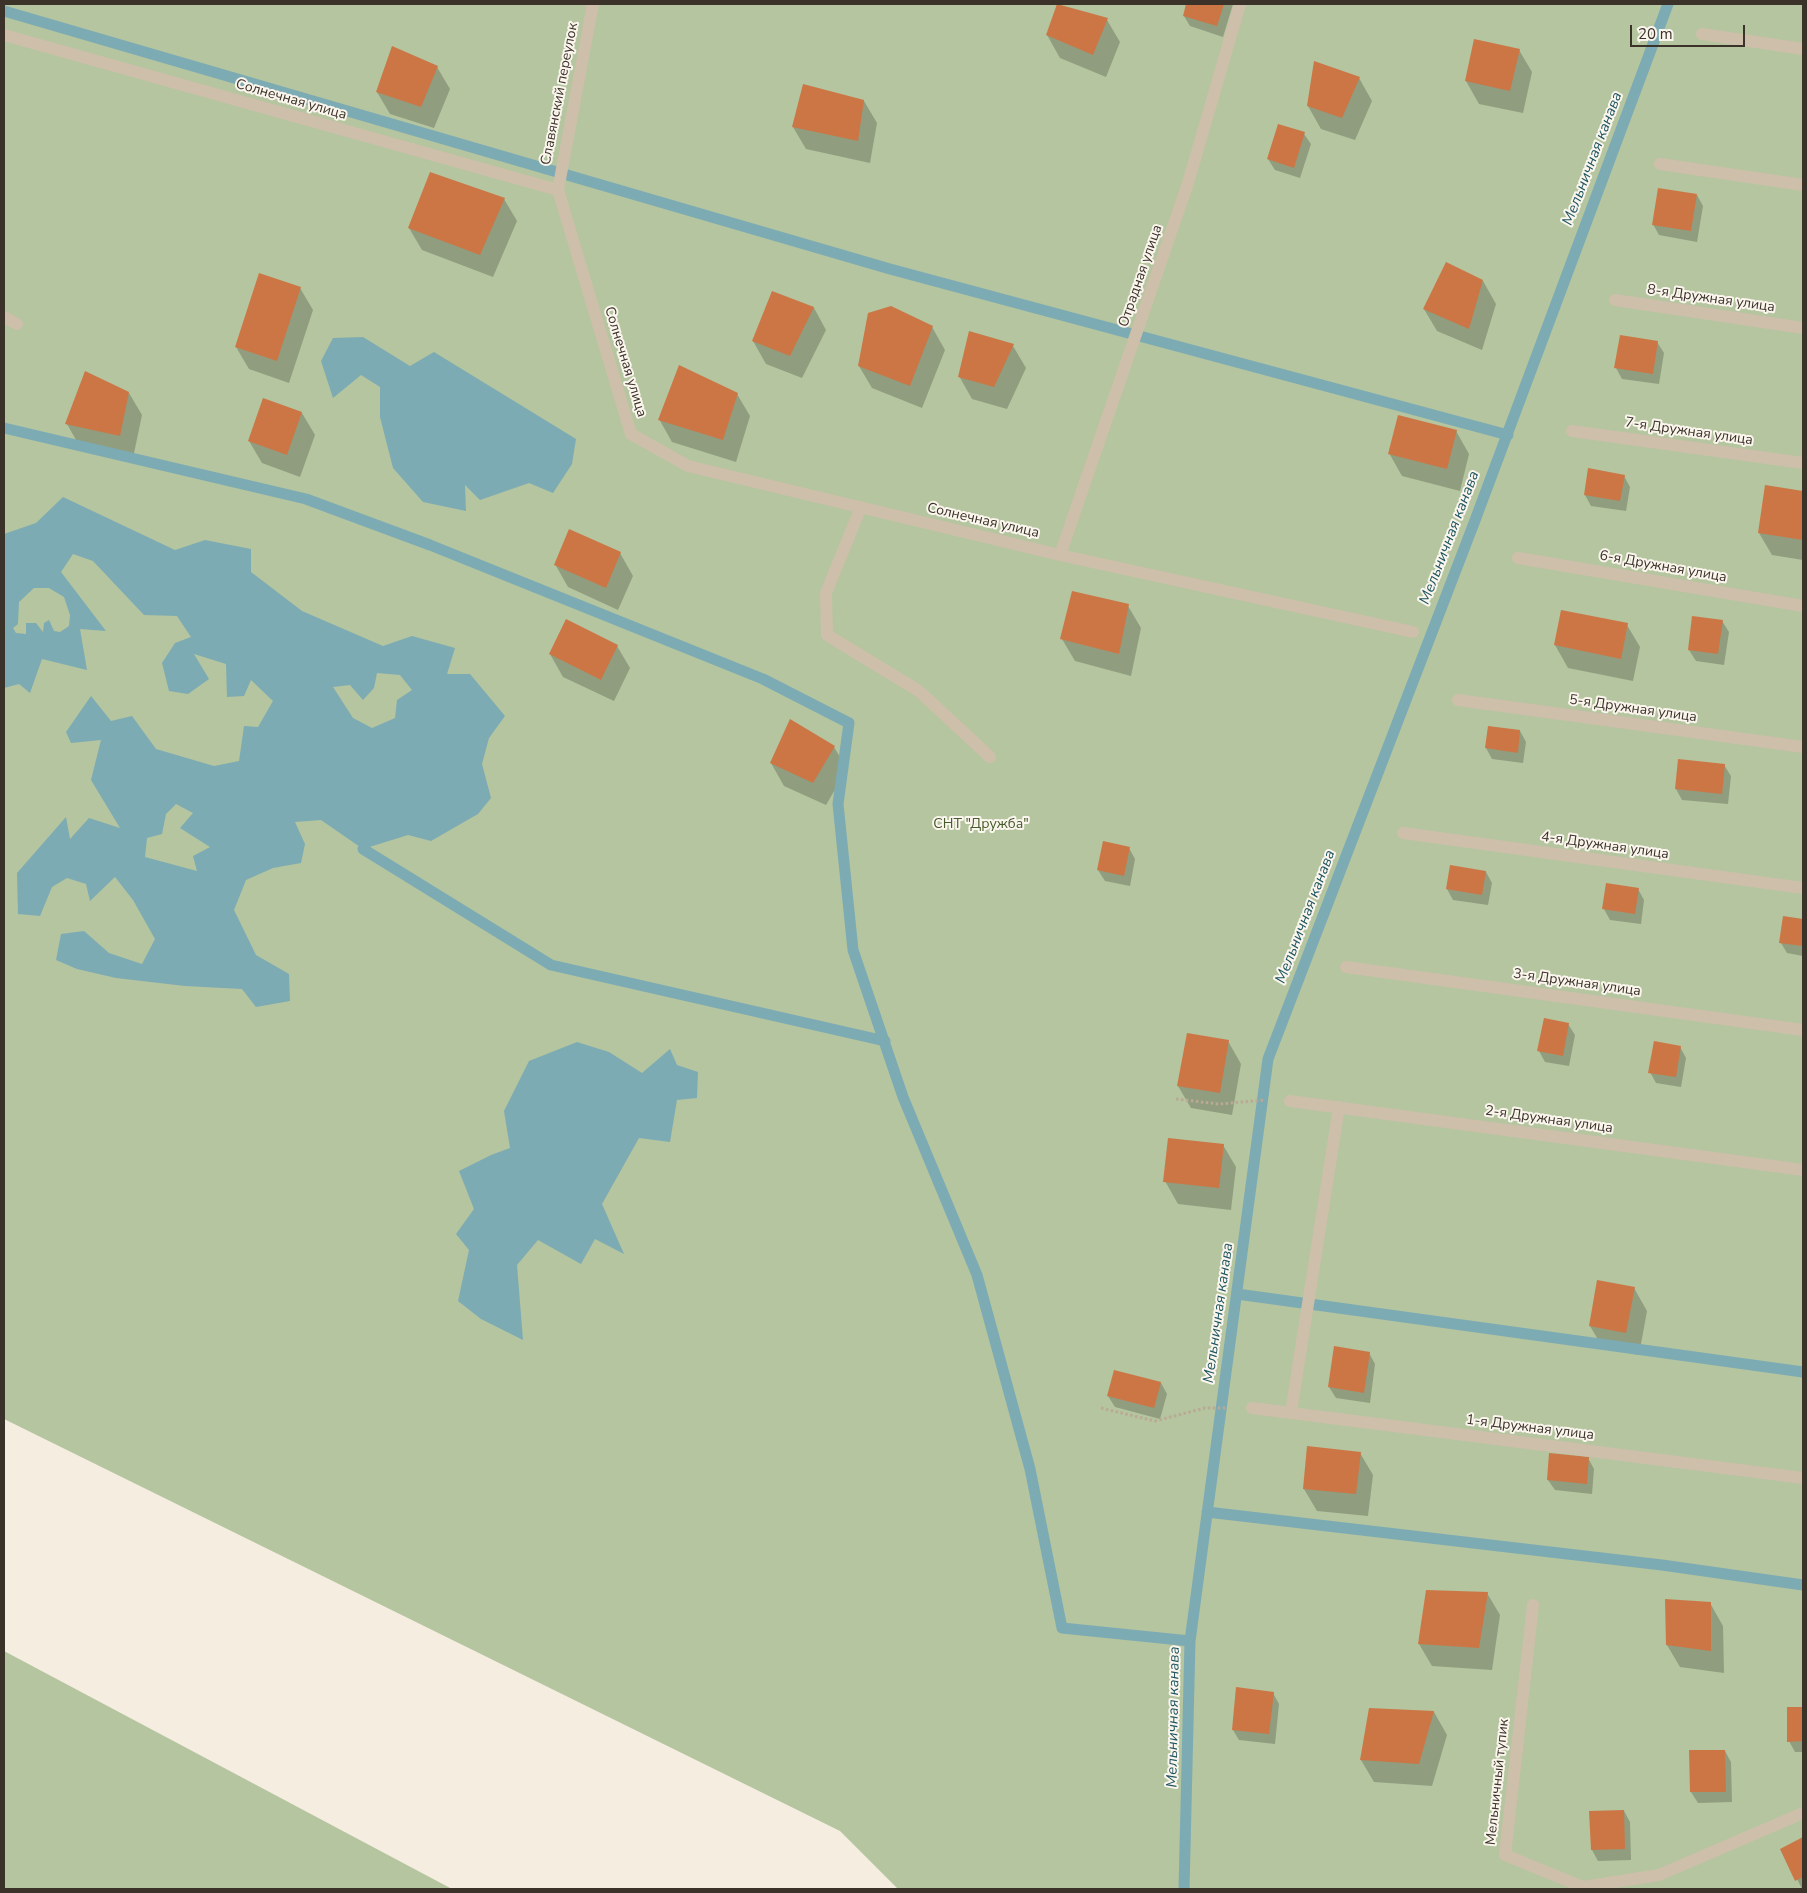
<!DOCTYPE html>
<html>
<head>
<meta charset="utf-8">
<style>
  body { margin:0 }
  #map { position:relative; width:1807px; height:1893px; overflow:hidden; background:#f5ede0; font-family:"Nunito Sans",sans-serif }
  canvas { display:block }
  .frame { position:absolute; inset:0; border:5px solid #3b322a; pointer-events:none }
  .scale { position:absolute; left:1630px; top:25px; width:115px; height:22px; box-sizing:border-box; border:2px solid #3b322a; border-top:0; padding-left:6px; font-size:15px; line-height:18px; white-space:nowrap; color:#3b322a; -webkit-text-stroke:4px #fbf6ed; paint-order:stroke }
</style>
</head>
<body>
<div id="map">
<canvas width="1807" height="1893"></canvas>
<div class="frame"></div>
<div class="scale">20 m</div>
</div>
<script>
const ctx = document.querySelector('canvas').getContext('2d');
ctx.lineJoin = 'round';
function paint(path, color) {
  ctx.fillStyle = color;
  ctx.fill(path, 'evenodd');
}
function toPath(rows) {
  const path = new Path2D();
  for (const r of rows) {
    path.moveTo(r[0], r[1]);
    for (let i = 2; i < r.length; i += 2) path.lineTo(r[i], r[i + 1]);
  }
  return path;
}
function trace(path, color, width, dash) {
  ctx.strokeStyle = color;
  ctx.lineWidth = width;
  ctx.lineCap = dash ? 'butt' : 'round';
  ctx.setLineDash(dash || []);
  ctx.stroke(path);
}
function write(font, color, halo, rows, align = 'center') {
  ctx.font = font + ' "Nunito Sans",sans-serif';
  ctx.lineWidth = 4;
  ctx.setLineDash([]);
  ctx.textBaseline = 'middle';
  ctx.strokeStyle = halo;
  ctx.fillStyle = color;
  for (const [text, x, y, turn = 0] of rows) {
    ctx.save();
    ctx.translate(x, y);
    ctx.rotate((+turn || 0) * Math.PI / 180);
    ctx.textAlign = isNaN(turn) ? turn : align;
    if (halo) ctx.strokeText(text, 0, 0);
    ctx.fillText(text, 0, 0);
    ctx.restore();
  }
}
const green = toPath([
  [4,4,1803,4,1803,1889,898,1889,840,1831,4,1419],
  [4,1651,452,1889,4,1889]
]);
const water = toPath([
  [363,337,410,366,434,352,576,439,572,464,553,493,529,483,480,500,465,485,466,511,423,502,393,468,380,417,380,387,361,375,333,398,321,361,333,338],
  [63,497,175,550,205,540,251,549,251,572,302,611,383,646,412,636,455,648,447,674,470,674,505,716,489,738,482,764,491,798,478,814,431,841,408,835,363,849,321,820,295,822,305,844,301,863,273,868,246,880,234,910,256,955,289,974,290,1001,256,1007,242,989,185,986,116,978,77,969,56,960,61,934,84,931,109,953,142,964,155,939,133,900,115,877,90,901,86,884,67,878,52,887,40,916,18,914,17,873,66,817,70,839,89,818,120,828,91,780,101,740,71,743,66,732,91,696,111,721,132,716,156,749,214,766,239,761,244,726,258,727,273,701,251,680,244,696,227,697,226,664,194,654,209,679,188,694,169,691,162,663,175,643,191,637,177,616,144,615,93,561,73,554,61,572,106,631,80,629,87,670,42,659,30,693,19,684,4,688,4,534,36,523],
  [34,588,49,588,64,597,70,615,69,626,60,632,54,631,49,620,44,623,43,632,36,623,26,623,26,634,16,633,13,628,18,624,19,602],
  [377,673,400,675,412,690,397,700,395,718,372,728,353,718,333,687,350,685,363,700,374,688],
  [176,804,193,813,180,828,210,847,193,856,197,871,145,857,147,838,162,834,166,814],
  [577,1042,609,1052,642,1073,670,1049,677,1065,698,1072,697,1098,677,1100,670,1142,639,1138,602,1204,624,1254,595,1239,581,1264,538,1240,517,1265,523,1340,481,1319,458,1301,469,1250,456,1234,474,1209,459,1171,491,1155,510,1148,504,1111,529,1061]
]);
const shadow = toPath([
  [1188,4,1233,4,1223,37,1190,26,1184,16],
  [1107,20,1120,42,1106,77,1060,58,1047,35],
  [1519,50,1532,72,1523,113,1479,104,1466,81],
  [437,67,450,89,434,128,390,114,377,92],
  [1359,78,1372,101,1355,140,1321,129,1308,106],
  [864,101,877,123,870,163,806,149,793,127],
  [1304,134,1311,144,1300,178,1275,170,1268,159],
  [1697,195,1703,206,1697,242,1659,235,1653,224],
  [504,199,517,221,493,277,422,250,409,228],
  [1483,281,1496,304,1482,350,1437,331,1424,309],
  [300,288,313,310,289,383,249,369,236,347],
  [773,293,814,308,826,330,802,378,766,364,753,341],
  [932,327,945,350,922,408,872,388,859,366],
  [1657,342,1664,353,1659,384,1622,379,1616,368],
  [1013,346,1026,368,1007,409,972,399,959,376],
  [129,393,142,415,133,458,80,447,67,424],
  [737,394,750,416,736,462,672,442,659,419],
  [302,413,315,435,300,477,262,463,249,441],
  [1456,431,1469,454,1460,491,1402,476,1389,453],
  [1624,476,1630,487,1626,511,1591,506,1585,495],
  [1766,486,1803,492,1803,560,1772,555,1759,533],
  [620,553,633,576,618,610,568,587,555,564],
  [1128,606,1141,628,1131,676,1075,661,1062,639],
  [1562,612,1627,625,1640,647,1633,681,1568,668,1555,645],
  [1722,621,1729,632,1724,665,1696,661,1689,650],
  [617,646,630,668,614,701,563,677,550,654],
  [1520,731,1526,742,1523,763,1492,759,1486,748],
  [834,747,847,769,826,805,784,786,771,763],
  [1724,765,1731,776,1728,804,1682,800,1676,789],
  [1129,848,1135,859,1130,886,1105,881,1098,870],
  [1486,872,1492,883,1488,905,1453,900,1447,889],
  [1638,889,1644,900,1641,924,1610,920,1604,909],
  [1784,917,1803,920,1803,956,1787,953,1781,943],
  [1568,1024,1575,1035,1569,1066,1545,1062,1539,1051],
  [1228,1041,1241,1064,1232,1115,1191,1108,1178,1086],
  [1680,1047,1686,1058,1681,1087,1656,1083,1650,1072],
  [1223,1145,1236,1167,1231,1210,1178,1204,1165,1181],
  [1634,1288,1647,1311,1639,1355,1603,1348,1590,1326],
  [1369,1353,1375,1364,1370,1403,1336,1398,1329,1387],
  [1161,1383,1167,1394,1160,1419,1115,1407,1108,1396],
  [1360,1453,1373,1475,1368,1516,1317,1511,1304,1489],
  [1588,1458,1594,1469,1592,1494,1555,1490,1548,1480],
  [1487,1593,1500,1615,1492,1670,1432,1666,1419,1644],
  [1710,1603,1723,1626,1724,1673,1680,1667,1667,1645],
  [1273,1693,1279,1704,1275,1744,1239,1740,1233,1730],
  [1788,1708,1803,1708,1803,1752,1795,1752,1789,1741],
  [1370,1709,1434,1712,1447,1735,1432,1786,1374,1782,1361,1760],
  [1725,1751,1731,1762,1732,1802,1698,1803,1691,1792],
  [1624,1811,1630,1822,1631,1860,1598,1861,1592,1850,1591,1812],
  [1803,1839,1803,1889,1802,1889,1782,1849]
]);
const stream = toPath([
  [4,11,890,269,1508,435],
  [4,428,306,499,430,545,763,679,849,723,838,804,853,950,903,1097,977,1275,1030,1469,1062,1628,1190,1641],
  [363,849,551,965,885,1041],
  [1237,1294,1803,1372],
  [1207,1512,1662,1565,1803,1585],
  [1184,1889,1190,1641,1268,1059,1474,523,1668,4]
]);
const building = toPath([
  [1057,4,1108,18,1093,55,1046,35],
  [1186,4,1224,4,1217,26,1183,16],
  [1474,39,1520,49,1510,91,1465,81],
  [392,46,438,66,421,107,376,92],
  [1314,61,1360,77,1342,118,1307,106],
  [803,84,864,100,858,141,792,127],
  [1278,124,1305,132,1294,168,1267,159],
  [430,172,505,198,480,255,408,228],
  [1658,188,1697,194,1691,231,1652,225],
  [1446,262,1483,280,1469,329,1423,309],
  [259,273,301,287,277,361,235,347],
  [772,291,814,307,790,356,752,341],
  [891,306,933,326,910,386,858,366,868,313],
  [969,331,1014,344,994,387,958,377],
  [1620,335,1658,341,1653,374,1614,368],
  [679,365,738,393,723,440,658,420],
  [85,371,129,392,120,436,65,424],
  [263,398,302,412,287,455,248,441],
  [1398,415,1457,430,1447,469,1388,454],
  [1588,468,1625,475,1620,501,1584,495],
  [1765,485,1803,491,1803,540,1758,533],
  [569,529,621,552,606,588,554,565],
  [1072,591,1129,604,1119,654,1060,639],
  [1561,610,1628,623,1621,659,1554,645],
  [1692,616,1723,620,1718,654,1688,650],
  [566,619,618,645,601,680,549,654],
  [790,719,835,746,813,783,770,763],
  [1488,726,1520,730,1518,753,1485,748],
  [1678,759,1725,764,1722,794,1675,789],
  [1103,841,1130,847,1124,876,1097,870],
  [1450,865,1486,871,1482,895,1446,889],
  [1606,883,1639,888,1635,914,1602,909],
  [1783,916,1803,919,1803,946,1779,943],
  [1544,1018,1569,1023,1563,1056,1537,1051],
  [1187,1033,1229,1040,1220,1093,1177,1086],
  [1654,1041,1681,1046,1676,1077,1648,1073],
  [1168,1138,1224,1144,1219,1188,1163,1182],
  [1597,1280,1635,1287,1626,1333,1589,1326],
  [1334,1346,1370,1352,1364,1393,1328,1387],
  [1114,1370,1161,1382,1154,1408,1107,1396],
  [1307,1446,1361,1452,1356,1494,1303,1489],
  [1549,1453,1589,1457,1587,1484,1547,1480],
  [1426,1590,1488,1592,1479,1648,1418,1644],
  [1665,1599,1711,1602,1711,1651,1666,1645],
  [1236,1687,1274,1692,1269,1734,1232,1730],
  [1787,1707,1803,1707,1803,1741,1787,1742],
  [1369,1708,1434,1711,1419,1764,1360,1760],
  [1689,1750,1725,1750,1726,1792,1690,1792],
  [1624,1810,1625,1849,1591,1850,1589,1811],
  [1803,1837,1803,1877,1795,1881,1780,1849]
]);
const path = toPath([
  [1176,1099,1219,1104,1265,1100],
  [1101,1408,1155,1421,1205,1408,1227,1408]
]);
const service = toPath([
  [1702,34,1803,49],
  [4,35,558,190,631,434,688,466,1060,555,1413,632],
  [1660,164,1803,185],
  [558,190,593,4],
  [1615,300,1803,328],
  [4,317,17,324],
  [1572,431,1803,463],
  [861,507,826,593,827,635,919,691,990,757],
  [1060,555,1188,183,1240,4],
  [1518,558,1803,606],
  [1458,700,1803,747],
  [1403,833,1803,888],
  [1346,967,1803,1030],
  [1290,1101,1803,1170],
  [1252,1408,1803,1478],
  [1291,1412,1339,1107],
  [1533,1605,1505,1855,1583,1887,1659,1875,1803,1813]
]);
const streetNames = [
  ["Славянский переулок",560,94,-79],
  ["Солнечная улица",291,100,16],
  ["Отрадная улица",1141,276,-71],
  ["8-я Дружная улица",1711,299,8],
  ["Солнечная улица",625,362,73],
  ["7-я Дружная улица",1689,432,8],
  ["Солнечная улица",983,521,13],
  ["6-я Дружная улица",1663,567,10],
  ["5-я Дружная улица",1633,709,8],
  ["4-я Дружная улица",1605,846,8],
  ["3-я Дружная улица",1577,983,8],
  ["2-я Дружная улица",1549,1120,8],
  ["1-я Дружная улица",1530,1428,7],
  ["Мельничный тупик",1498,1782,-84]
];
const parkNames = [
  ["СНТ \"Дружба\"",981,825]
];
const waterNames = [
  ["Мельничная канава",1593,159,-69],
  ["Мельничная канава",1450,538,-69],
  ["Мельничная канава",1306,917,-69],
  ["Мельничная канава",1219,1313,-82],
  ["Мельничная канава",1174,1717,-89]
];
paint(green, '#b4c59f');
paint(water, '#7dabb4');
paint(shadow, '#0003');
trace(stream, '#7dabb4', 11);
paint(building, '#cc7646');
trace(path, '#baa995', 3, [2.5, 2.5]);
trace(service, '#cebfab', 12);
write('14px', '#3b322a', '#fbf6ed', streetNames);
write('14px', '#455b2c', '#fbf6ed', parkNames);
write('italic 15px', '#1d5460', '#fbf6ed', waterNames);
</script>
</body>
</html>
